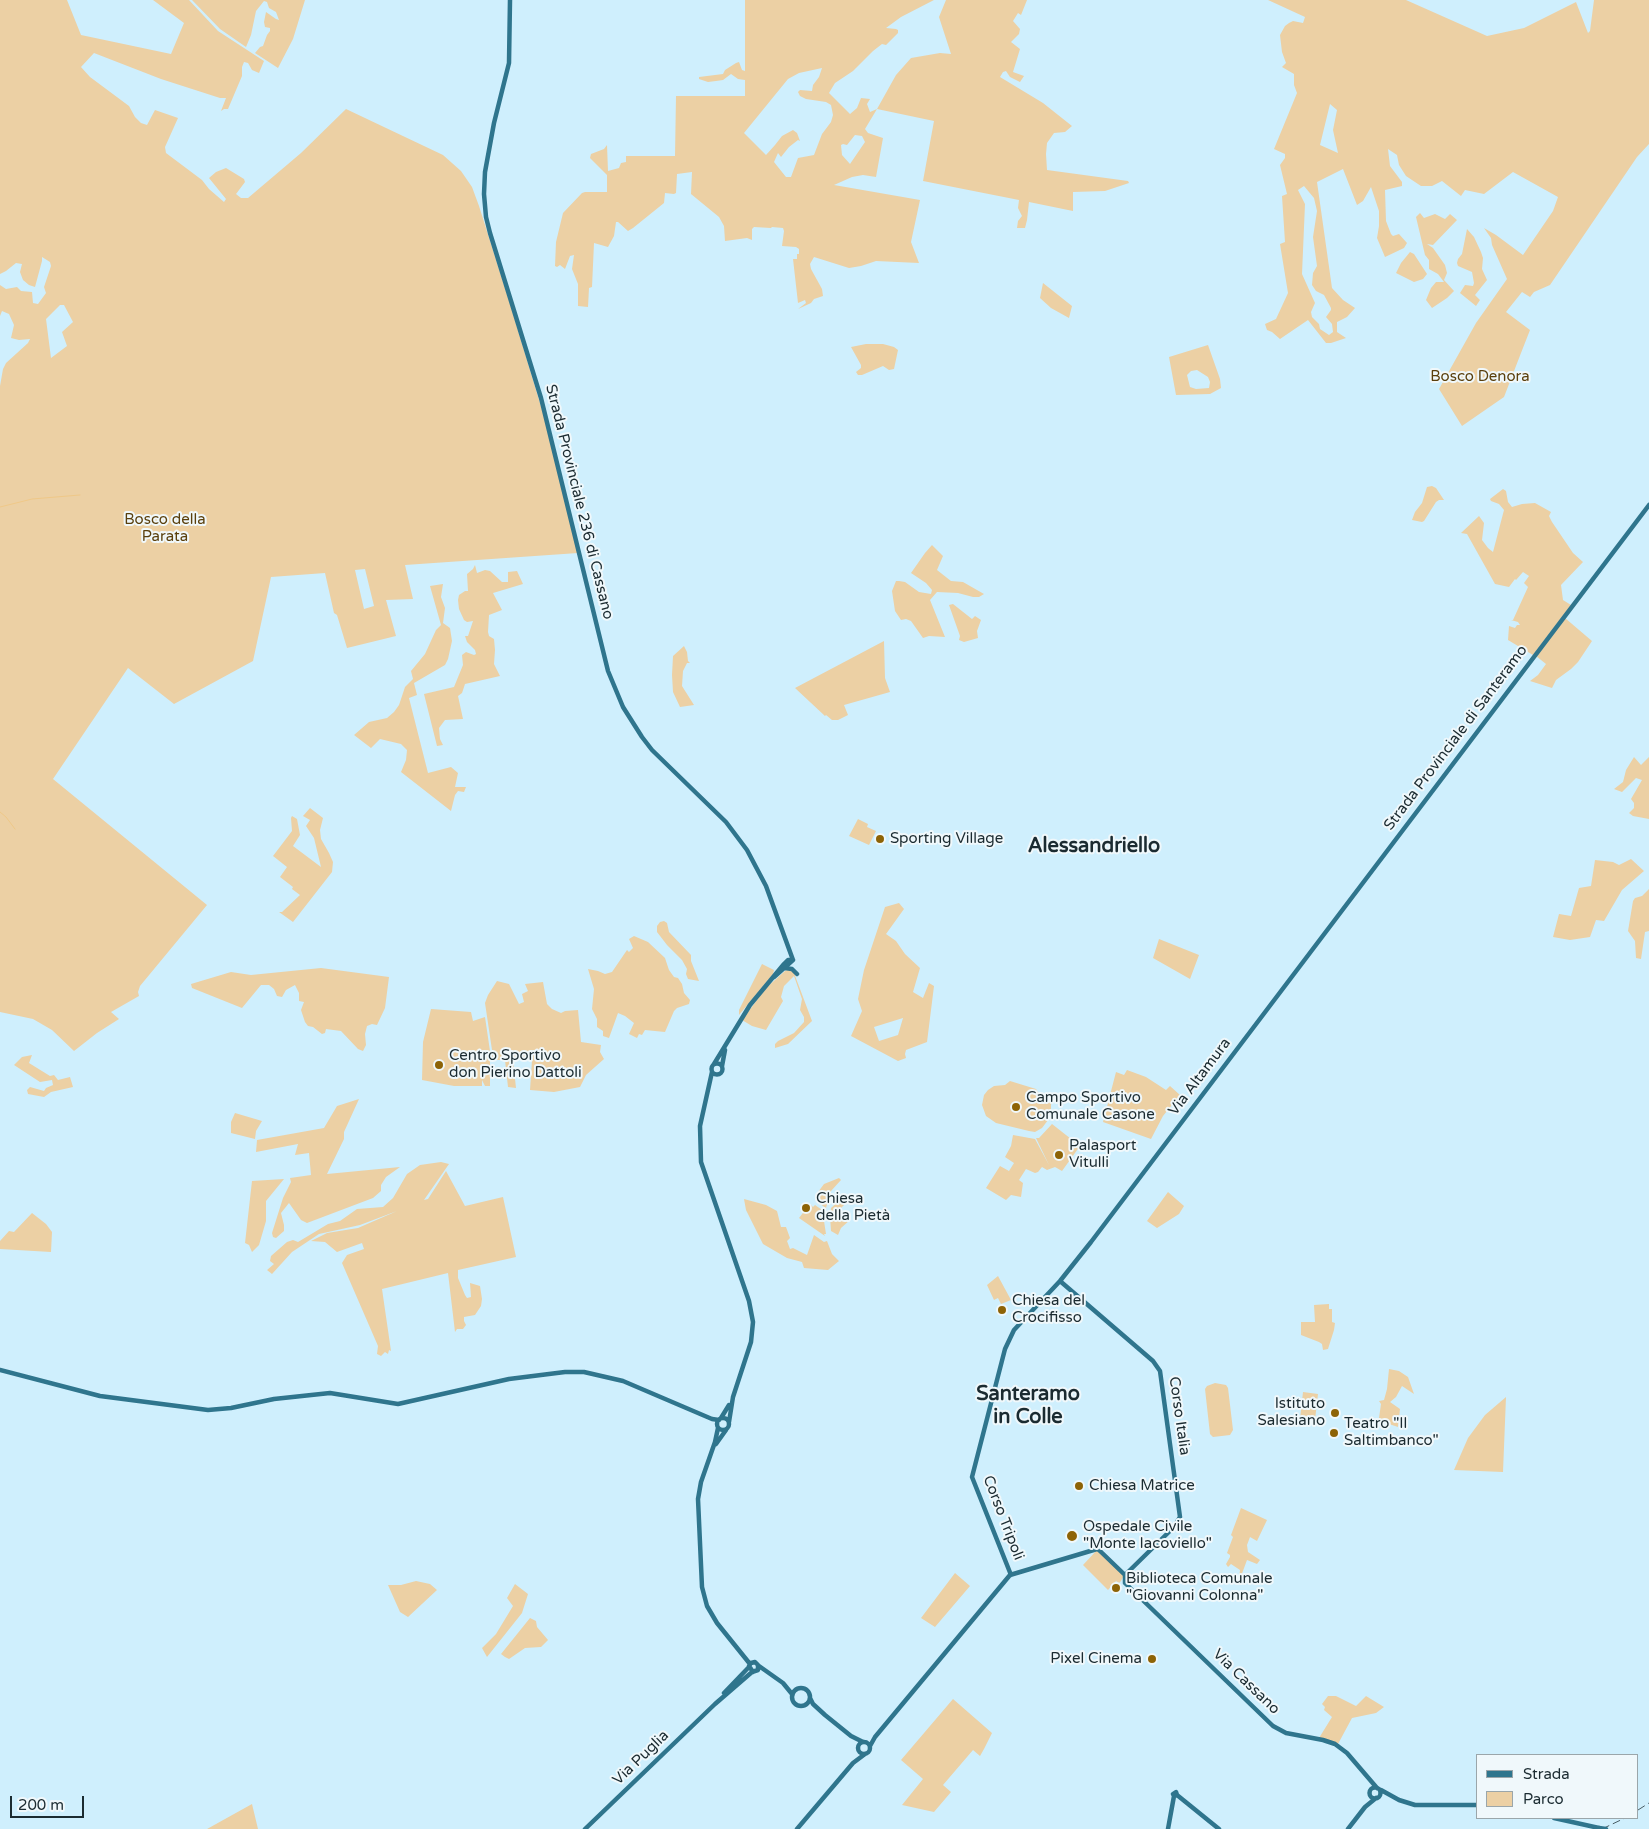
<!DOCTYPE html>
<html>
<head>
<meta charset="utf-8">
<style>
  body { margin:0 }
  #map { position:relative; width:1649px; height:1829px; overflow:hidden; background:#cfeffd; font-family:"Varela Round",sans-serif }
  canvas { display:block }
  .legend { position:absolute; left:1476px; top:1754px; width:162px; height:65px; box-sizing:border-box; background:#f0f8fb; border:1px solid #9ba6aa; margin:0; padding:6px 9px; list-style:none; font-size:15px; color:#1b2b31 }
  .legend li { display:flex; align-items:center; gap:10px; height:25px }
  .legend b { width:25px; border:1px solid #9ba6aa }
  .scale { position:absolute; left:10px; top:1796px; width:74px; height:22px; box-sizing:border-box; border:2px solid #1b2b31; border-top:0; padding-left:6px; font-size:15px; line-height:18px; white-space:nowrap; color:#1b2b31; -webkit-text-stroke:4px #f0f8fb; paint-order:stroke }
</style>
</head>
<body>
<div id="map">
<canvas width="1649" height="1829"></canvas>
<ul class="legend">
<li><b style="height:6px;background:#2f758d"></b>Strada</li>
<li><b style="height:14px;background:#ecd0a4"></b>Parco</li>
</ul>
<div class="scale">200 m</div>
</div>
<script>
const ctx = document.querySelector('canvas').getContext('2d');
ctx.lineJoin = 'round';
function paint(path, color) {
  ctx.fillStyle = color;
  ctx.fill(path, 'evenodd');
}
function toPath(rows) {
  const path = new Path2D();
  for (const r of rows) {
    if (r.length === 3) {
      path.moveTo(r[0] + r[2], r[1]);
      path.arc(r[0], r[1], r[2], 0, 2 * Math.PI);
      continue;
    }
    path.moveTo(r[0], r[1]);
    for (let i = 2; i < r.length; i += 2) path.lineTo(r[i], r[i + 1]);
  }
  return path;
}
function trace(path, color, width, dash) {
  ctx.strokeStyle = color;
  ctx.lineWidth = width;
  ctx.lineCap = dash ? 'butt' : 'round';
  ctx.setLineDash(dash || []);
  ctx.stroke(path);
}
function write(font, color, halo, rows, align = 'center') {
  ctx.font = font + ' "Varela Round",sans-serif';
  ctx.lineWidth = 4;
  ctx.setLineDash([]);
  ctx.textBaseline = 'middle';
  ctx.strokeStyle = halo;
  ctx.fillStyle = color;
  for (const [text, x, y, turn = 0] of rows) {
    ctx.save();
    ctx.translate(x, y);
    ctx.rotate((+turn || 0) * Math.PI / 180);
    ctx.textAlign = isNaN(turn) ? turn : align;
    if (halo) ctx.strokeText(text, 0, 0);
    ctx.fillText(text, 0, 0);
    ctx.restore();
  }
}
const green = toPath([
  [0,0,67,0,81,35,171,54,184,23,153,0,189,0,218,31,264,61,259,73,252,70,248,63,244,62,242,67,242,76,228,109,224,109,221,111,226,98,220,98,161,79,94,53,81,67,90,77,129,106,135,117,141,123,147,125,155,110,178,118,165,147,166,153,202,180,209,189,224,202,226,199,209,178,216,172,226,168,244,179,245,182,236,194,241,198,248,198,301,153,346,109,443,155,461,171,472,187,479,206,510,304,543,413,578,553,405,565,413,599,386,600,396,636,347,648,337,615,334,613,325,573,271,577,253,661,174,704,128,668,53,779,207,905,140,986,138,992,139,996,111,1012,119,1019,97,1033,74,1051,52,1030,33,1019,0,1012,0,386,3,369,6,363,28,343,30,339,19,340,11,338,14,325,9,314,2,311,0,316,0,285,6,289,17,287,21,291,32,292,33,303,38,304,46,293,44,287,51,266,50,262,42,257,42,261,35,287,29,285,23,280,20,272,22,264,16,263,6,271,0,274],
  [60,305,64,305,73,322,62,332,67,346,51,358,46,319],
  [365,569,374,606,364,609,355,570],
  [192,0,305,0,293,39,278,68,255,53,260,47,263,46,267,35,270,31,270,28,265,27,264,22,266,12,276,19,279,20,276,12,269,8,267,2,264,1,256,11,251,35,246,47,220,29],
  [745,0,934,0,901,17,886,28,896,29,898,30,898,33,886,45,882,44,873,51,853,71,835,83,829,93,850,114,857,108,861,98,870,99,867,104,870,112,877,109,896,75,911,58,940,53,951,54,939,17,946,0,1027,0,1021,15,1018,13,1013,21,1020,29,1019,34,1011,42,1020,49,1013,72,1024,76,1020,82,1010,77,1006,71,1003,72,1000,77,1043,103,1072,126,1065,132,1054,133,1047,143,1046,154,1047,170,1128,181,1129,183,1105,191,1073,192,1073,211,1029,202,1027,220,1025,228,1017,228,1018,221,1022,216,1018,208,1019,200,923,181,934,121,877,109,865,129,868,133,883,138,876,177,863,175,852,177,834,185,920,200,911,242,919,263,876,261,861,266,849,268,814,257,810,264,811,269,822,289,823,296,814,299,811,303,798,309,806,303,805,300,798,303,793,259,797,259,797,254,799,254,799,249,796,247,782,246,784,231,783,228,772,227,771,228,754,227,752,229,752,240,747,238,725,241,724,226,719,217,691,194,692,172,677,174,676,193,674,194,665,193,664,203,633,228,628,231,618,222,616,222,614,236,608,247,594,243,592,287,589,288,588,307,578,306,578,284,572,269,574,255,570,256,565,269,560,265,557,267,555,266,556,242,563,213,582,193,585,192,607,192,607,175,590,158,591,154,604,149,607,145,608,171,619,168,621,163,626,162,626,156,675,156,676,96,745,96,745,80,738,79,731,74,723,80,716,81,708,82,699,79,699,77,723,74,725,70,736,63,739,62,742,70,745,71],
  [822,68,819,77,813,85,812,91,800,90,798,92,800,96,806,99,826,102,831,105,833,115,831,122,822,134,814,155,798,158,791,177,786,177,774,162,778,153,781,157,789,147,798,140,800,141,797,133,793,130,782,136,775,145,766,155,744,133,788,79,799,73],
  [855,135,862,136,865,142,850,164,842,155,841,145,843,144,847,145],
  [1268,0,1406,0,1487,36,1524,28,1576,2,1588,33,1590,31,1594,0,1649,0,1649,144,1637,157,1550,285,1534,292,1530,297,1522,292,1506,312,1530,330,1521,353,1504,397,1462,426,1439,389,1476,323,1507,279,1492,245,1491,238,1484,228,1496,235,1523,255,1553,211,1558,197,1513,172,1484,194,1465,190,1461,196,1442,181,1432,186,1421,186,1406,176,1399,165,1397,155,1388,149,1390,166,1402,182,1402,186,1385,190,1386,221,1391,234,1393,236,1399,234,1407,243,1404,248,1385,257,1377,238,1379,226,1379,211,1371,187,1363,201,1357,205,1343,169,1317,182,1332,288,1343,300,1355,308,1347,317,1337,322,1337,332,1346,338,1331,343,1326,343,1308,320,1280,339,1272,332,1267,330,1265,324,1276,319,1288,293,1280,244,1285,242,1282,196,1287,194,1280,165,1285,158,1285,154,1274,149,1297,93,1294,85,1294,74,1282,67,1286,63,1282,52,1280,35,1285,26,1289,23,1293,21,1303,23,1305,17],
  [1330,104,1337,110,1333,130,1338,153,1320,145],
  [1304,186,1314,198,1317,211,1313,237,1317,266,1313,273,1312,285,1316,291,1324,295,1331,308,1331,310,1326,317,1332,324,1333,332,1329,335,1320,329,1319,324,1312,317,1311,312,1315,303,1302,274,1305,204,1298,190],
  [1420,213,1424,218,1435,214,1445,219,1450,214,1457,220,1433,245,1427,244,1433,248,1445,265,1447,273,1444,280,1454,291,1447,298,1432,308,1426,300,1431,288,1436,282,1444,282,1438,274,1429,269,1429,260,1425,255,1416,217],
  [1467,229,1474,237,1481,252,1483,258,1482,269,1487,280,1475,295,1480,300,1476,306,1460,293,1465,285,1473,286,1474,283,1472,272,1458,266,1457,263,1458,259,1462,254],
  [1410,252,1414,254,1427,274,1423,279,1414,282,1396,273,1401,263],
  [1043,283,1072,306,1069,318,1051,308,1040,298],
  [866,344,883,344,894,347,898,350,894,369,889,370,883,366,862,375,858,375,856,372,861,368,861,365,851,347],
  [1208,345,1220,379,1221,388,1210,394,1176,395,1169,357],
  [1197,370,1208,377,1210,382,1209,388,1196,389,1190,387,1187,375,1191,371],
  [1432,486,1436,488,1444,500,1439,500,1436,502,1424,521,1422,522,1412,520,1415,512,1422,503,1427,487],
  [1503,489,1506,491,1508,502,1512,507,1522,504,1535,503,1551,512,1549,516,1552,522,1573,553,1583,562,1561,585,1563,600,1571,605,1533,655,1508,640,1509,626,1515,628,1517,625,1520,625,1518,622,1511,620,1513,620,1528,587,1524,583,1529,576,1523,572,1516,580,1515,579,1509,587,1495,584,1467,534,1461,533,1479,516,1484,523,1482,540,1488,548,1493,552,1504,510,1499,504,1491,501,1490,499],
  [932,545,943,556,937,570,951,581,963,582,984,594,979,597,973,597,958,593,937,592,930,600,945,637,929,636,923,638,911,621,906,619,901,620,895,611,892,591,896,581,899,581,905,582,919,592,931,594,932,590,926,583,911,573,925,553],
  [475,565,477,573,485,570,490,571,502,582,508,582,508,572,517,571,523,584,493,593,502,610,489,615,488,632,489,636,494,639,495,650,494,664,500,676,465,684,462,693,458,696,463,719,445,720,439,728,440,739,443,745,437,746,424,694,454,687,463,665,462,655,466,652,474,655,476,654,475,650,467,642,465,636,468,636,473,621,467,622,464,620,459,609,458,600,459,595,465,591,468,591,467,574,473,569],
  [443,584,441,597,445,608,443,623,450,628,452,641,448,659,445,665,414,683,417,695,409,698,428,773,451,767,458,773,455,787,466,787,464,792,458,791,455,795,451,811,401,772,406,760,407,750,401,744,380,739,371,748,354,735,369,722,387,718,394,712,399,705,405,687,413,679,411,671,425,654,436,630,441,625,430,586],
  [953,604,972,619,975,616,981,620,977,631,978,638,964,642,959,640,960,636,949,605],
  [1565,618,1592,641,1578,662,1571,669,1556,680,1552,688,1530,681,1538,675,1546,664,1536,656],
  [884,641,885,678,890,692,844,705,848,715,838,720,832,720,826,715,825,716,795,688],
  [684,646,687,652,688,661,690,663,687,663,683,671,682,686,694,705,680,707,673,692,672,675,673,656],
  [1634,757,1641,765,1649,757,1649,819,1633,816,1629,813,1634,808,1634,803,1631,799,1642,780,1636,778,1622,792,1614,789,1623,782,1626,770],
  [310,808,323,818,320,830,321,839,329,853,333,862,332,872,293,922,279,912,282,912,300,895,292,889,293,887,280,877,287,867,273,856,292,831,291,818,292,816,297,819,300,835,293,846,321,867,314,838,306,826,310,820,303,816],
  [858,819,868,824,867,827,876,831,869,845,849,836],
  [1631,859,1644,871,1622,890,1604,921,1596,920,1590,937,1570,940,1553,937,1559,914,1571,916,1579,888,1591,886,1595,860,1613,862,1619,865],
  [1649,889,1649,931,1645,932,1641,959,1636,958,1635,941,1628,931,1633,901,1635,898,1642,896],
  [899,903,904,909,886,934,896,941,905,954,920,968,913,992,923,998,929,983,934,986,927,1042,906,1050,905,1054,906,1058,898,1061,851,1036,862,1011,858,999,864,970,885,907],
  [903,1018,898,1035,879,1041,874,1027],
  [664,921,667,923,669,932,691,955,691,961,699,981,688,979,686,974,687,969,682,960,667,945,657,932,657,926,660,922],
  [634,936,648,942,665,958,669,970,674,977,678,978,682,984,684,993,690,1000,689,1004,677,1008,674,1011,665,1032,645,1030,642,1035,639,1034,637,1038,629,1034,634,1023,625,1016,618,1013,609,1038,603,1036,603,1031,597,1027,597,1019,592,1009,594,989,588,969,598,971,605,974,612,972,627,950,629,952,633,948,629,939],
  [1159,939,1199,955,1190,979,1153,958],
  [762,964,774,970,773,974,739,1015,739,1010],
  [321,968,389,977,385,1008,377,1025,372,1024,367,1026,365,1034,366,1045,363,1051,358,1049,341,1031,326,1029,325,1033,322,1034,313,1027,308,1026,305,1022,301,1010,304,1002,299,1001,299,993,295,985,286,990,282,997,277,996,274,989,269,985,261,985,242,1008,192,988,191,984,231,972,251,975],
  [790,969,794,973,812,1021,788,1044,775,1048,775,1044,778,1041,794,1033,804,1022,804,1017,800,1010,802,999,794,976,784,986,781,997,783,1001,766,1030,752,1026,742,1020,766,988,785,971],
  [497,981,509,984,519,1004,524,1002,522,994,528,991,525,984,543,982,547,1004,552,1009,561,1013,565,1011,578,1010,581,1042,601,1045,600,1052,604,1059,586,1075,580,1087,554,1092,530,1090,532,1060,513,1060,516,1088,508,1087,505,1060,491,1060,492,1050,485,1003,488,995],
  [431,1009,471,1012,473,1021,485,1017,490,1051,490,1086,485,1086,482,1080,482,1086,454,1086,422,1080,423,1042],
  [32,1055,29,1063,50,1076,54,1075,58,1080,70,1077,73,1087,51,1092,44,1097,28,1094,27,1090,30,1087,44,1091,46,1088,53,1085,52,1080,40,1082,14,1065,22,1057],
  [1127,1070,1146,1077,1166,1090,1170,1086,1180,1095,1163,1116,1151,1139,1103,1122,1116,1072,1124,1075],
  [1010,1081,1036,1089,1039,1094,1053,1098,1051,1105,1051,1116,1042,1128,1035,1132,1029,1131,996,1123,986,1116,982,1105,984,1095,988,1090,994,1086,1005,1085],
  [359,1099,344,1132,344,1139,327,1174,400,1167,386,1177,381,1185,381,1191,373,1198,307,1223,301,1220,289,1203,281,1213,284,1225,284,1231,276,1238,273,1237,272,1233,283,1198,291,1182,290,1178,311,1175,309,1153,295,1155,298,1144,256,1152,257,1140,324,1128,337,1106],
  [235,1113,262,1121,256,1131,255,1139,231,1133,231,1122],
  [1052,1124,1080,1146,1062,1171,1055,1167,1047,1170,1042,1167,1038,1172,1035,1173,1026,1169,1019,1180,1023,1183,1021,1197,1011,1195,1006,1200,986,1188,1000,1166,1009,1171,1014,1163,1005,1157,1011,1146,1013,1135,1035,1139,1049,1165,1036,1138,1039,1138],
  [441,1162,449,1164,424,1200,428,1199,446,1171,465,1206,503,1197,516,1257,458,1270,458,1278,465,1295,467,1298,471,1297,470,1283,480,1286,482,1299,481,1306,475,1315,464,1317,464,1321,466,1325,463,1329,457,1329,455,1332,448,1273,382,1289,391,1351,389,1350,388,1354,385,1352,381,1356,377,1354,378,1346,342,1263,347,1255,364,1249,362,1243,337,1252,325,1242,311,1241,327,1233,358,1228,397,1211,360,1225,319,1234,292,1252,272,1274,267,1270,274,1264,270,1261,271,1256,287,1242,293,1240,298,1242,328,1224,340,1221,357,1209,383,1207,393,1198,407,1174,420,1165],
  [839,1178,841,1180,831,1191,826,1208,817,1202,815,1196,824,1184],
  [284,1179,266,1201,266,1221,259,1245,252,1252,249,1245,245,1243,252,1181],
  [1168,1192,1184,1206,1179,1214,1157,1228,1147,1221],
  [744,1199,766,1205,777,1211,781,1227,786,1227,790,1238,787,1241,790,1249,793,1248,807,1255,814,1235,824,1242,827,1241,832,1254,839,1261,828,1270,804,1268,802,1262,787,1258,763,1244,746,1210],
  [840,1200,845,1204,840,1209,850,1220,841,1228,838,1235,831,1231,830,1216,831,1208],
  [811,1205,813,1207,815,1205,825,1212,824,1221,826,1234,824,1234,825,1236,799,1218,806,1209,809,1209],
  [32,1213,46,1224,52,1232,51,1252,0,1249,0,1241,9,1231,14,1232],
  [998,1276,1011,1300,1001,1304,998,1298,994,1300,987,1285],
  [1329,1304,1329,1309,1332,1309,1332,1322,1335,1323,1334,1330,1328,1349,1323,1350,1322,1344,1319,1342,1301,1335,1301,1322,1315,1322,1314,1305],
  [1389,1369,1399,1371,1408,1377,1414,1394,1402,1386,1396,1397,1390,1402,1400,1409,1398,1427,1386,1423,1379,1418,1381,1404,1379,1401,1384,1400,1387,1389],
  [1215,1383,1226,1385,1228,1388,1233,1430,1230,1435,1213,1437,1210,1434,1205,1389,1207,1386],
  [1303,1392,1318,1394,1315,1420,1300,1419],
  [1506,1397,1503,1472,1454,1470,1468,1438,1485,1415],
  [1241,1508,1267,1520,1257,1541,1250,1537,1247,1545,1248,1552,1260,1560,1257,1564,1247,1560,1240,1579,1239,1578,1240,1570,1231,1564,1228,1567,1226,1564,1230,1557,1230,1555,1227,1553,1233,1537,1231,1535],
  [1097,1550,1124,1575,1121,1581,1119,1583,1116,1581,1108,1590,1083,1565],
  [955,1573,970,1586,935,1627,921,1618],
  [416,1581,430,1584,437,1590,408,1617,400,1612,388,1585,401,1585],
  [515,1584,528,1594,522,1613,487,1657,482,1648,496,1634,513,1606,507,1598],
  [530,1618,536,1621,537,1627,548,1640,541,1647,525,1648,509,1659,505,1657,501,1654],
  [1328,1696,1336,1696,1356,1706,1366,1696,1384,1707,1376,1713,1352,1718,1338,1744,1319,1738,1332,1717,1324,1710,1325,1707,1322,1704],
  [953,1699,992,1733,984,1749,980,1756,973,1750,943,1785,951,1792,934,1812,902,1805,923,1779,901,1760],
  [252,1804,258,1829,207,1829]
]);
const stream = toPath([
  [0,507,32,499,80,495],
  [0,812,6,817,15,829]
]);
const major = toPath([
  [510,0,509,63,494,123,485,172,484,194,486,217,490,233,541,398,608,671,623,707,642,737,652,750,726,822,747,850,766,886,793,960],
  [785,968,792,969,797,974],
  [774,977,793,960],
  [717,1069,5.5],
  [714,1064,750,1005,784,964,788,960,793,960],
  [722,1066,725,1050],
  [712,1072,700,1126,701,1162,749,1301,753,1322,751,1342,733,1397,729,1422],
  [1060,1281,1153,1361,1160,1371,1180,1517,1174,1527,1125,1575],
  [0,1370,100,1396,208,1410,231,1408,274,1399,330,1393,398,1404,509,1379,565,1372,584,1372,623,1381,712,1419,719,1420],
  [723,1424,6],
  [721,1418,729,1405],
  [718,1428,715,1442,701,1482,698,1499,702,1587,707,1606,717,1623,750,1664],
  [716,1444,726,1430],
  [1011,1575,972,1477,1005,1349,1014,1330,1060,1281,1091,1242,1649,505],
  [1125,1575,1125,1583,1273,1726,1286,1733,1323,1740,1335,1744,1347,1753,1377,1788],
  [759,1666,783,1683,792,1694],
  [801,1697,9],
  [724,1693,749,1667],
  [810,1698,813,1704,825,1715,851,1736,863,1742],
  [864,1748,6],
  [870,1746,875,1737,1010,1575,1097,1549,1099,1550,1125,1575],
  [1375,1793,5.5],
  [1381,1790,1399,1800,1415,1805,1478,1805],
  [1177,1795,1219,1829],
  [1554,1818,1599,1828],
  [585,1829,715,1704,752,1672,758,1670,758,1665,755,1662,751,1663,749,1666,753,1672],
  [797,1829,853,1763,865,1754],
  [1168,1829,1174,1796,1173,1794,1176,1792,1177,1795,1174,1796],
  [1348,1829,1365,1807,1376,1798]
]);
const rail = toPath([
  [1638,1810,1649,1803],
  [1602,1829,1625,1818]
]);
const majorBridge = toPath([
  [1599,1828,1606,1829]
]);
const markers = [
  [880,839,5,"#8d6306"],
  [439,1065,5,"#8d6306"],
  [1016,1107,5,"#8d6306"],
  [1059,1155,5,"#8d6306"],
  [806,1208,5,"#8d6306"],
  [1002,1310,5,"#8d6306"],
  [1335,1413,5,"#8d6306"],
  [1334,1433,5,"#8d6306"],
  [1079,1486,5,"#8d6306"],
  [1072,1536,6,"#8d6306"],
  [1116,1588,5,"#8d6306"],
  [1152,1659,5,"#8d6306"]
];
const parkNames = [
  ["Bosco Denora",1480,377],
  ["Bosco della",165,520],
  ["Parata",165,537]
];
const streetNames = [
  ["Strada Provinciale 236 di Cassano",579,502,76],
  ["Strada Provinciale di Santeramo",1456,738,-53],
  ["Via Altamura",1200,1077,-53],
  ["Corso Italia",1179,1416,82],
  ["Corso Tripoli",1003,1518,69],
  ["Via Cassano",1246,1682,44],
  ["Via Puglia",641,1758,-44]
];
const poiNames = [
  ["Sporting Village",890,839],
  ["Centro Sportivo",449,1056],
  ["don Pierino Dattoli",449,1073],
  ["Campo Sportivo",1026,1098],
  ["Comunale Casone",1026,1115],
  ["Palasport",1069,1146],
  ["Vitulli",1069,1163],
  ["Chiesa",816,1199],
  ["della Pietà",816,1216],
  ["Chiesa del",1012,1301],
  ["Crocifisso",1012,1318],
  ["Istituto",1325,1404,"right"],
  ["Salesiano",1325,1421,"right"],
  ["Teatro \"Il",1344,1424],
  ["Saltimbanco\"",1344,1441],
  ["Chiesa Matrice",1089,1486],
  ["Ospedale Civile",1083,1527],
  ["\"Monte Iacoviello\"",1083,1544],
  ["Biblioteca Comunale",1126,1579],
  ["\"Giovanni Colonna\"",1126,1596],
  ["Pixel Cinema",1142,1659,"right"]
];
const districtNames = [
  ["Alessandriello",1094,847],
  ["Santeramo",1028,1395],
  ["in Colle",1028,1418]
];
paint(green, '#ecd0a4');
trace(stream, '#efc888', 1);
trace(major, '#2f758d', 4.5);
trace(rail, '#495d65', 1, [8, 4]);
trace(majorBridge, '#2f758d', 4.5);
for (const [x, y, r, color] of markers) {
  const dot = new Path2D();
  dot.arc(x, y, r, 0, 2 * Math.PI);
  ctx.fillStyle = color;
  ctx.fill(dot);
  trace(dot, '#f0f8fb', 2);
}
write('15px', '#5a3f0c', '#f0f8fb', parkNames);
write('15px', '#1b2b31', '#f0f8fb', streetNames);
write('15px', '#1b2b31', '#f0f8fb', poiNames, 'left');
write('bold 20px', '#1b2b31', '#f0f8fb', districtNames);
</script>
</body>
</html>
